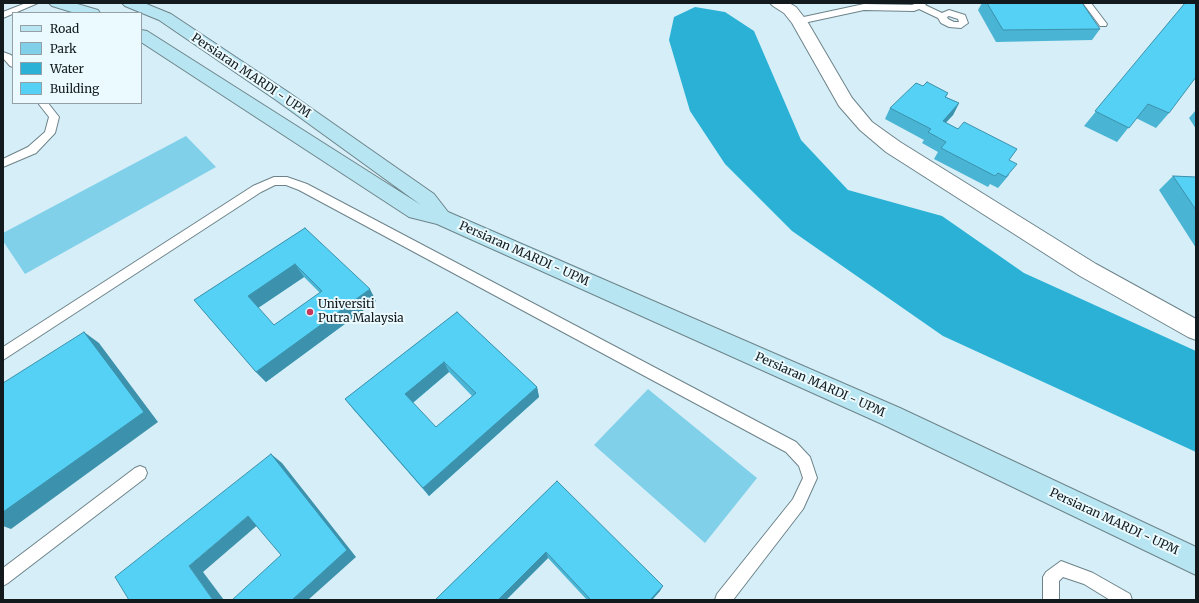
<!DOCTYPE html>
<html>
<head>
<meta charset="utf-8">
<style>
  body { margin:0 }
  #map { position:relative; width:1199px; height:603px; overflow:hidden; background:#d6eef7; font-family:Merriweather,serif }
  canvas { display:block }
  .frame { position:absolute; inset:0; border:4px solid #121a1d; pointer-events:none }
  .legend { position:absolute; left:12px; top:12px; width:130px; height:92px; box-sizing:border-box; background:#ebfaff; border:1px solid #94a0a5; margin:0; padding:5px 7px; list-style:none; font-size:12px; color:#121a1d }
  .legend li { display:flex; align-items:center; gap:8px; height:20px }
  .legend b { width:20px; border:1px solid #94a0a5 }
</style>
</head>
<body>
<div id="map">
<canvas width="1199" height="603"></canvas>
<div class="frame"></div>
<ul class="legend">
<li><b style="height:5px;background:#b7e6f2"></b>Road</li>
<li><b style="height:11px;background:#80d0ea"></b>Park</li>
<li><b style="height:11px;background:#2bb1d5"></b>Water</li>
<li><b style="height:11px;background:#55d1f6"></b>Building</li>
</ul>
</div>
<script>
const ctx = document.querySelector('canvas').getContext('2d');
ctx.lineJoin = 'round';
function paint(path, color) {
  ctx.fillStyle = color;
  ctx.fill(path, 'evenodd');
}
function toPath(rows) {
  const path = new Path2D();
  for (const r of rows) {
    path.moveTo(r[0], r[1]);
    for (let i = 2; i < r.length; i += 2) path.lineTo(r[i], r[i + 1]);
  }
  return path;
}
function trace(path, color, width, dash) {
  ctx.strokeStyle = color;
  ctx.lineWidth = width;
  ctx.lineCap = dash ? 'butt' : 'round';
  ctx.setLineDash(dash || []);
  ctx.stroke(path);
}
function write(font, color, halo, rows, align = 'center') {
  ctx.font = font + ' Merriweather,serif';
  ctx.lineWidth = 4;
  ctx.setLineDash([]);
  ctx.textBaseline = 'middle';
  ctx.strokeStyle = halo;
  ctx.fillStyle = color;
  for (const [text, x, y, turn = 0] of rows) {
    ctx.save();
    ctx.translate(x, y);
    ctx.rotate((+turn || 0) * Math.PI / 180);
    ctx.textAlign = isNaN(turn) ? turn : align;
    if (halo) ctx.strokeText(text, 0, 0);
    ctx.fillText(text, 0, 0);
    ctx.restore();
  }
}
const green = toPath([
  [186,136,216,167,25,274,3,241,3,233],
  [648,389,757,478,705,543,594,445]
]);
const water = toPath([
  [695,7,725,12,754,31,801,140,848,190,942,216,1024,273,1196,351,1196,452,943,336,792,231,725,164,690,111,669,40,674,17]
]);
const lane = toPath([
  [26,3,38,3,3,18,3,12,26,3],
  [917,3,927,3,925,5,942,13,949,10,965,15,968,23,961,28,949,27,941,23,938,18,919,9,914,11,864,10,799,24,795,21,799,18,864,4,912,5,917,3],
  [949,16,958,19,959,22,954,22,948,19,947,17,949,16],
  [1083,3,1091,3,1107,24,1106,26,1100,26,1083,3],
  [3,52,11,55,13,57,13,67,10,66,3,58,3,52],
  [38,103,48,103,59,117,55,133,36,153,3,167,3,159,28,147,45,132,49,117,38,103],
  [274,177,287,177,307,184,796,442,810,457,817,478,803,509,733,600,715,600,717,594,793,499,803,478,799,466,786,452,299,190,286,185,275,185,261,192,3,360,3,347,253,186,274,177],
  [140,466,145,468,147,473,145,478,8,583,3,586,3,568,135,468,140,466],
  [1061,561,1093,573,1130,594,1132,600,1110,600,1084,584,1063,577,1059,581,1059,600,1043,600,1043,577,1046,572,1061,561]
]);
const street = toPath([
  [770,3,789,3,796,7,807,21,852,98,872,122,900,142,1096,264,1196,319,1196,340,1188,337,1080,276,886,152,860,130,839,106,792,23,784,13,773,6,770,3]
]);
const secondary = toPath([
  [49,3,74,3,98,10,100,13,75,13,52,6,49,3],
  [122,3,144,3,171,14,288,92,434,194,448,212,900,408,1196,547,1196,575,882,424,437,224,409,217,141,42,141,30,147,31,421,205,276,100,159,20,125,6,122,3]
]);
const wall = toPath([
  [982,3,1082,3,1100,29,1092,40,996,42,978,10],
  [1185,3,1169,113,1156,128,1136,118,1117,142,1084,126],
  [948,93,946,97,959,103,953,115,946,123,958,129,1017,149,1009,160,1009,175,998,188,990,184,988,187,934,159,938,152,922,143,924,140,885,119,890,108],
  [1196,110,1196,129,1189,118],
  [1173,176,1196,177,1196,248,1159,190],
  [305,228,376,301,266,382,256,372,194,300],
  [304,277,320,293,274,325,258,308],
  [457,312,537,387,539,397,429,496,353,409,345,399],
  [449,372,472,396,436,427,413,403],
  [557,481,660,591,652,600,587,600,548,558,506,600,435,600]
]);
const shadedWall = toPath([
  [959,103,953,115,936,132,943,121],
  [295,264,304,277,258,308,248,296],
  [370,289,376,301,266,382,256,372],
  [84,332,99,343,158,422,11,529,3,526,3,512],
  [444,362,449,372,411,404,405,394],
  [537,387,539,397,429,496,423,488],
  [271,454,282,463,356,557,308,600,292,600],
  [248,516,260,523,203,572,224,600,213,600,189,566],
  [546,552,548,558,506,600,498,600],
  [663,586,660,591,652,600,650,600]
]);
const building = toPath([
  [987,3,1082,3,1100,29,1003,30,987,3],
  [1185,3,1196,3,1196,77,1169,113,1148,104,1129,128,1095,111,1185,3],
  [927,82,948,93,945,97,959,103,943,121,958,129,964,122,1017,149,1009,160,1017,164,1006,177,998,173,995,176,941,148,946,142,928,132,931,129,890,108,916,83,923,86,927,82],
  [1173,176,1196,177,1196,210,1173,176],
  [305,228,370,289,256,372,194,300,305,228],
  [295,264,322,291,274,325,248,296,295,264],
  [457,312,537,387,423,488,345,399,457,312],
  [444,362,476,393,436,427,405,394,444,362],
  [84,332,144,412,3,512,3,383,84,332],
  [271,454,347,550,292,600,232,600,281,555,248,516,189,566,213,600,129,600,115,577,271,454],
  [557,481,663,586,650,600,591,600,546,552,498,600,435,600,557,481]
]);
const markers = [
  [310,312,4,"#c8385b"]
];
const streetNames = [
  ["Persiaran MARDI - UPM",251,76,34],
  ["Persiaran MARDI - UPM",524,254,24],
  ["Persiaran MARDI - UPM",820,385,24],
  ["Persiaran MARDI - UPM",1114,522,25]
];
const poiNames = [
  ["Universiti",318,305],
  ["Putra Malaysia",318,319]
];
paint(green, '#80d0ea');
paint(water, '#2bb1d5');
trace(lane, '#6d838a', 2);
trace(street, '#6d838a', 2);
trace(secondary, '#6d838a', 2);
paint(lane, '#fff');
paint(street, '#fff');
paint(secondary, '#b7e6f2');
paint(wall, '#49b4d4');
paint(shadedWall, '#3c92ac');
paint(building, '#55d1f6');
trace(building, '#3c92ac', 1);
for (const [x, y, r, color] of markers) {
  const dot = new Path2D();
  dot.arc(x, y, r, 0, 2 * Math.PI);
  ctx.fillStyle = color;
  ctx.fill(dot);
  trace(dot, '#ebfaff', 1.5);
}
write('12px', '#121a1d', '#ebfaff', streetNames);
write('12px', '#121a1d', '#ebfaff', poiNames, 'left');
</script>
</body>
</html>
